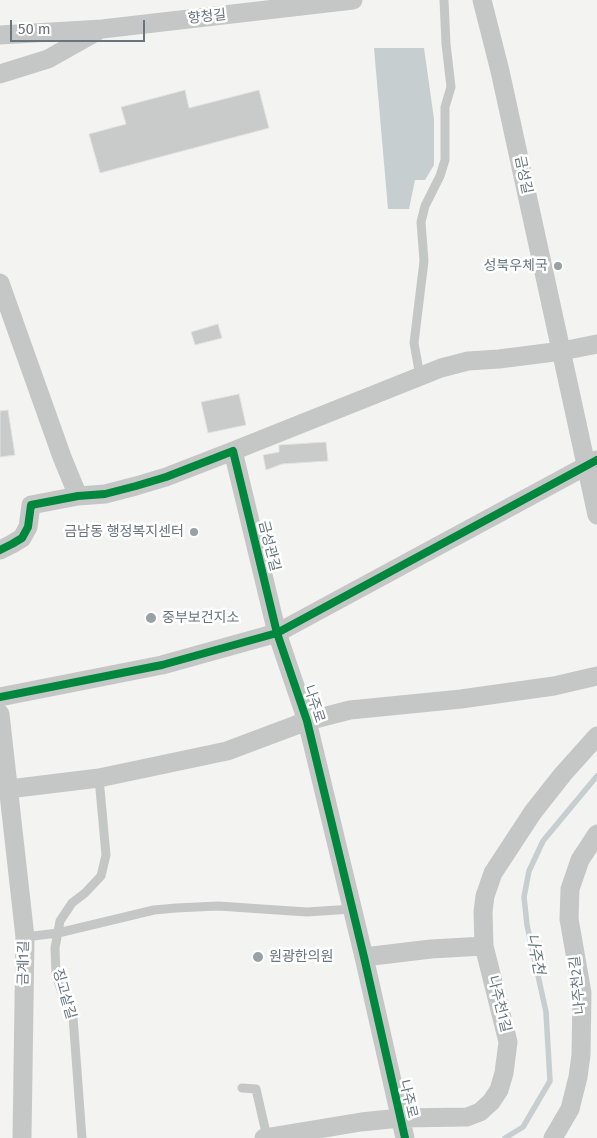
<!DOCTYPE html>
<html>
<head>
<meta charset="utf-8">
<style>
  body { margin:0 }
  #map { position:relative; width:597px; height:1138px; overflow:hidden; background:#f3f3f1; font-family:"Fira Sans",sans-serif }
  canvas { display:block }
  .scale { position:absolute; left:10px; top:20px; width:135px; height:22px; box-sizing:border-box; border:2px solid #66757e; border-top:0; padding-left:6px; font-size:15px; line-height:18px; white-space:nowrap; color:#66757e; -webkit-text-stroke:4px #fff; paint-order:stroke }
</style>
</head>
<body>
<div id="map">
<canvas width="597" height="1138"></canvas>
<div class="scale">50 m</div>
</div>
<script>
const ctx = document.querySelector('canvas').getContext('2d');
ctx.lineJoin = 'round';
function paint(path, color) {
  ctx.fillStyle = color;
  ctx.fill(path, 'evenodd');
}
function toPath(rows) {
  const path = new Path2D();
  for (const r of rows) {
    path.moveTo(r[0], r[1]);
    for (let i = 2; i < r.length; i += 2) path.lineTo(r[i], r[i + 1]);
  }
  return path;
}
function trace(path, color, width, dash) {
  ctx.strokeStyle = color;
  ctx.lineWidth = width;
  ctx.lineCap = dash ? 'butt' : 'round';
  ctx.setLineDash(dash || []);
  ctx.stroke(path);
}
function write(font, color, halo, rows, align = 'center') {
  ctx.font = font + ' "Fira Sans","Noto Sans KR",sans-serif';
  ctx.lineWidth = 5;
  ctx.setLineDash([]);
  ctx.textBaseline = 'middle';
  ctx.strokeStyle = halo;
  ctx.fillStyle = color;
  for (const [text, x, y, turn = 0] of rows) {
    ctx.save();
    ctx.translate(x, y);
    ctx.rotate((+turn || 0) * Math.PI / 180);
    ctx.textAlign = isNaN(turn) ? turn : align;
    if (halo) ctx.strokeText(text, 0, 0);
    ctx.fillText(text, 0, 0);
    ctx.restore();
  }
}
const water = toPath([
  [374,48,424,48,434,119,434,165,425,180,415,180,409,209,388,209]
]);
const stream = toPath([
  [505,1138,523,1127,550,1081,546,1012,527,925,524,897,529,871,543,841,597,776]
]);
const building = toPath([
  [185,90,189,108,259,90,269,128,100,173,89,134,126,124,121,107,185,90],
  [218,324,222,338,195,345,191,332,218,324],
  [239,394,246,425,208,433,201,402,239,394],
  [8,410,15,455,0,457,0,411,8,410],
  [326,442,328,461,282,464,266,470,263,455,279,452,279,445,326,442]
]);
const service = toPath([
  [420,376,414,343,424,261,421,222,425,206,440,176,445,160,445,107,451,87,446,44,444,0],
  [25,937,58,933,154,910,176,908,218,906,307,912,352,909],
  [242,1088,256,1089,267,1137],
  [82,1138,73,1017,65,1001,56,975,55,948,60,921,72,903,85,893,101,876,106,855,99,778]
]);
const minor = toPath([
  [482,0,500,71,597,515],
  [0,35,102,29,353,0],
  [0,74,48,59,96,32],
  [0,283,62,457,78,496],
  [233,451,441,368,468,361,499,359,562,351,597,344],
  [0,550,12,544,22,538,28,527,31,505,78,496,105,494,136,486,166,477,233,451,277,633,307,721,364,957,405,1138],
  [0,697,162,665,277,633,597,460],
  [0,714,25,937,22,1138],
  [0,790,99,778,227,751,307,721,350,710,461,699,554,686,597,676],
  [364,957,431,949,484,946],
  [264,1138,361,1122,400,1118,467,1117,480,1112,491,1102,499,1090,504,1073,508,1042,484,946,483,912,485,896,493,873,533,812,563,774,597,736],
  [553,1138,570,1109,578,1077,581,1055,582,993,569,919,570,889,580,860,597,834]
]);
const cycleway = toPath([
  [0,550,12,544,22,538,28,527,31,505,78,496,105,494,136,486,166,477,233,451,277,633,307,721,364,957,405,1138],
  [0,697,162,665,277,633,597,460]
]);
const markers = [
  [558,266,5,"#97a1a6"],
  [194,532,5,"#97a1a6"],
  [151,618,6,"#97a1a6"],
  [258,957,6,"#97a1a6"]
];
const streetNames = [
  ["향청길",207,17,-6],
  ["금성길",523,175,78],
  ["금성관길",269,546,76],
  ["나주로",314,704,72],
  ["금계1길",24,963,-89],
  ["나주천2길",578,985,-96],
  ["징고샅길",64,994,74],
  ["나주천1길",499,1004,76],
  ["나주로",408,1099,77]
];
const poiNames = [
  ["성북우체국",548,266],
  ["금남동 행정복지센터",184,532],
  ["중부보건지소",162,618,"left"],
  ["원광한의원",269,957,"left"]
];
const waterNames = [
  ["나주천",535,954,79]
];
paint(water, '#c6ced0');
trace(stream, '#c6ced0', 5.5);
paint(building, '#c9caca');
trace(building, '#e2e2e1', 1);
trace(service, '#c5c7c7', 9);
trace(minor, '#c5c7c7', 19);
trace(cycleway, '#00873e', 8);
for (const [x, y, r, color] of markers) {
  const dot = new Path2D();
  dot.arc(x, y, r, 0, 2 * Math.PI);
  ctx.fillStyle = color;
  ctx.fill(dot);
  trace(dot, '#fff', 2);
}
write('14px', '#66757e', '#fff', streetNames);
write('14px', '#66757e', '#fff', poiNames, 'right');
write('italic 15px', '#62767b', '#fff', waterNames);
</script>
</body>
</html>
